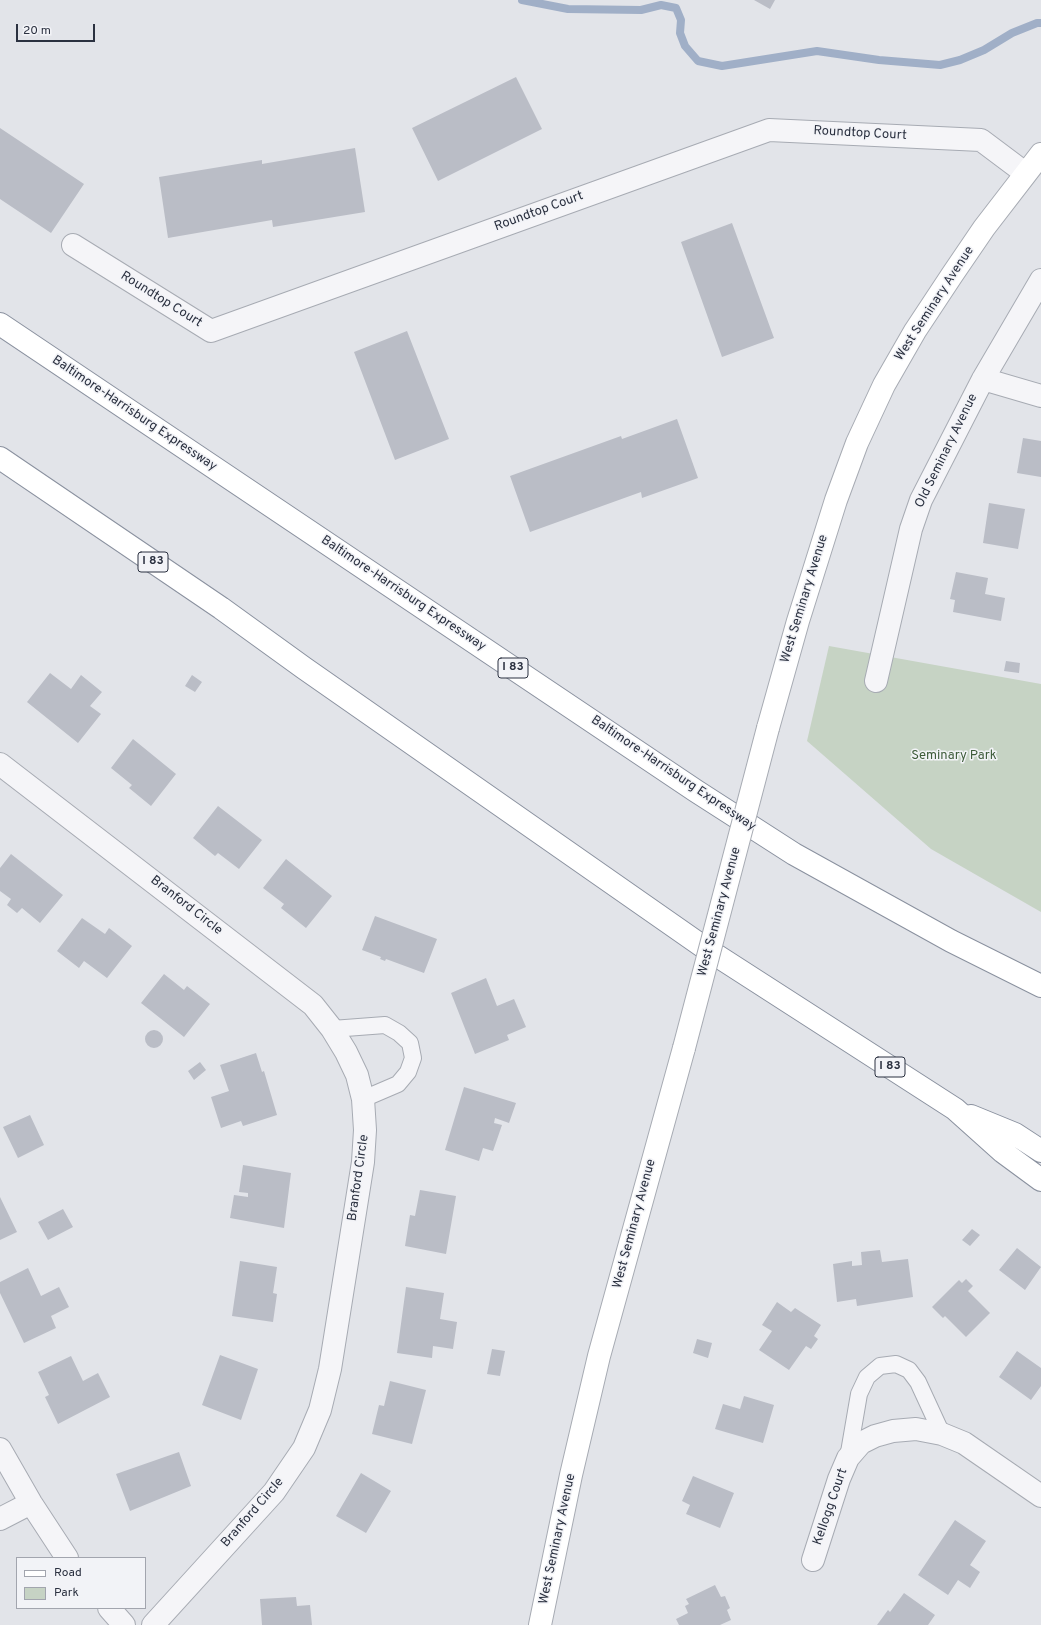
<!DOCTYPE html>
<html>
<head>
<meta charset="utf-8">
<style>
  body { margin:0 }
  #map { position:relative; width:1041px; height:1625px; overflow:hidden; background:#e2e4e9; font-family:Overpass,sans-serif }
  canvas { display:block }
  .legend { position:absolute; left:16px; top:1557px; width:130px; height:52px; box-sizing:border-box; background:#f2f3f7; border:1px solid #a2a5ae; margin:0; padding:5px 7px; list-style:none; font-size:12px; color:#2b3140 }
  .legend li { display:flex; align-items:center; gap:8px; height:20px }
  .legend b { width:20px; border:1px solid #a2a5ae }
  .scale { position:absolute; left:16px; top:24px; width:79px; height:18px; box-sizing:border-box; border:2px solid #2b3140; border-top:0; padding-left:5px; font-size:12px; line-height:14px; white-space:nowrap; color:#2b3140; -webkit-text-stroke:3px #f2f3f7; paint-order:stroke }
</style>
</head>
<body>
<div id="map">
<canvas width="1041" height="1625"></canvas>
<ul class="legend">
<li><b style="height:5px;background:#fff"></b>Road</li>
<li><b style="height:11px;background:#c6d3c4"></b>Park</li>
</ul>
<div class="scale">20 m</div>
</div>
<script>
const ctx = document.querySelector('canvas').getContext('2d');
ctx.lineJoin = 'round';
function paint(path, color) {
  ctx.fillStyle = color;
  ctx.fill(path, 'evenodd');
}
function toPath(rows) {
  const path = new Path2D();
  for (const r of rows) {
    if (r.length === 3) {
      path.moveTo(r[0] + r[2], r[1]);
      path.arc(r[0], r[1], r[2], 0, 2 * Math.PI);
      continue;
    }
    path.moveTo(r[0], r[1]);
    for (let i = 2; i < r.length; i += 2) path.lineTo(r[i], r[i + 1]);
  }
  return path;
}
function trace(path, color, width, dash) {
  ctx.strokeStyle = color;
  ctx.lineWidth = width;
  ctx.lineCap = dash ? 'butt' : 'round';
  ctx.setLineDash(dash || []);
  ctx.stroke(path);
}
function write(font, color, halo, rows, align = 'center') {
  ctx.font = font + ' Overpass,sans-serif';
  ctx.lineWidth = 3;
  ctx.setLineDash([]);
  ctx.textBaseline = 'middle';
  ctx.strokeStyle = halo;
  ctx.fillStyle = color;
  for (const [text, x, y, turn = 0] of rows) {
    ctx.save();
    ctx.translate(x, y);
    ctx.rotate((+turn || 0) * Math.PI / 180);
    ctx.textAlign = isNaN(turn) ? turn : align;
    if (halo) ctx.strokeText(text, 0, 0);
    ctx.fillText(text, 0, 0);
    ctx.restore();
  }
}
const green = toPath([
  [829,646,1041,684,1041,912,931,849,807,741]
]);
const stream = toPath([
  [522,0,568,9,641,10,661,5,676,8,681,20,680,33,685,46,698,61,722,66,817,51,879,60,940,65,960,60,984,50,1012,33,1037,23,1041,23]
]);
const building = toPath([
  [754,0,775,0,770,9],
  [516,77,542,129,438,181,412,128],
  [0,128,84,184,51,233,0,199],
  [355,148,365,212,273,227,272,220,168,238,159,177,262,160,262,164],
  [732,223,774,338,722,357,681,242],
  [407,331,449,439,395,460,354,352],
  [677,419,698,478,642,498,641,492,530,532,510,476,621,436,622,439],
  [1023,438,1041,441,1041,477,1017,473],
  [989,503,1025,509,1018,549,983,543],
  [956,572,988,578,985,594,1005,598,1001,621,953,612,955,600,950,599],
  [1006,661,1020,663,1019,673,1004,671],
  [50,673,71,689,81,675,102,692,90,706,101,714,78,743,27,702],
  [192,675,202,682,195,692,185,686],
  [133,739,176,774,151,806,129,788,132,785,111,768],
  [218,806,262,840,239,869,218,853,215,856,193,838],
  [11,854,63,895,40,923,22,908,17,913,7,905,11,899,0,891,0,868],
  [286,859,332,896,306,928,281,908,284,904,263,888],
  [375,916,437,939,424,973,386,959,385,961,380,959,381,957,362,950],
  [82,918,105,934,109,928,132,946,107,978,84,961,79,968,57,951],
  [164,974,184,990,187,986,210,1004,184,1037,141,1003],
  [486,978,497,1006,514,999,526,1027,507,1035,509,1040,475,1054,451,993],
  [154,1039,9],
  [256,1053,262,1072,264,1071,277,1115,243,1126,241,1121,221,1128,211,1097,229,1091,220,1065],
  [200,1062,206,1070,194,1080,188,1071],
  [464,1087,516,1103,509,1123,495,1118,494,1123,502,1125,493,1151,483,1148,479,1161,445,1150],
  [30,1115,44,1145,18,1158,3,1127],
  [243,1165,291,1173,284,1228,230,1218,234,1195,248,1197,248,1193,239,1192],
  [420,1190,456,1196,446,1254,405,1246,410,1215,415,1216],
  [0,1197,17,1232,0,1240],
  [63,1209,73,1227,48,1240,38,1222],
  [972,1229,980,1235,970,1246,962,1240],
  [1017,1248,1041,1267,1025,1290,999,1270],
  [880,1250,882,1262,908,1259,913,1297,857,1306,856,1299,837,1302,833,1264,852,1261,852,1266,862,1265,861,1252],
  [240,1261,277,1267,273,1293,277,1294,273,1322,232,1316],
  [28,1268,41,1296,59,1287,69,1307,51,1316,56,1328,24,1343,0,1293,0,1282],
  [966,1279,973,1286,968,1291,990,1313,966,1337,945,1316,943,1318,932,1307,959,1280,962,1283],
  [406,1287,444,1293,440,1319,457,1322,453,1349,433,1346,432,1358,397,1353],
  [777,1302,791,1312,795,1308,821,1325,814,1336,818,1339,811,1349,806,1346,789,1370,759,1350,772,1331,762,1325],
  [697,1339,712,1343,708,1358,693,1353],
  [492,1349,505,1351,500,1376,487,1374],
  [1017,1351,1041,1368,1041,1386,1031,1400,999,1377],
  [220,1355,258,1369,241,1420,202,1405],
  [71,1356,83,1381,98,1373,110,1397,58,1424,45,1397,49,1395,38,1372],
  [390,1381,426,1390,412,1444,372,1434,379,1405,384,1406],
  [744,1396,774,1405,763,1443,715,1429,723,1404,740,1409],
  [179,1452,191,1486,130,1511,116,1474],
  [361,1473,391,1491,366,1533,336,1516],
  [693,1476,734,1493,720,1528,686,1514,690,1505,682,1501],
  [955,1520,986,1541,970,1565,980,1572,970,1588,958,1580,948,1595,918,1575],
  [715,1585,721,1597,725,1596,730,1608,727,1610,731,1620,720,1625,679,1625,676,1619,688,1613,685,1606,689,1604,686,1599],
  [904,1593,935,1615,928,1625,877,1625,888,1610,890,1612],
  [296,1597,297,1606,310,1605,312,1625,262,1625,260,1599]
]);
const service = toPath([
  [332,1029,385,1025,399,1033,410,1043,413,1058,408,1072,398,1084,363,1099],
  [848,1458,859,1394,867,1377,880,1366,896,1364,909,1370,918,1382,942,1434]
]);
const minor = toPath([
  [73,245,211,331,769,130,981,140,1025,173],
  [983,379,1041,396],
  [876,681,911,529,921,500,983,379,1041,280],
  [0,764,313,1005,332,1029,346,1052,357,1075,363,1099,365,1130,363,1162,330,1369,320,1410,304,1448,274,1492,153,1625],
  [0,1449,31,1503,67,1558],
  [0,1519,31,1503],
  [813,1560,839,1479,848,1458,861,1443,875,1436,893,1431,916,1429,942,1434,964,1443,1041,1496],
  [109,1608,124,1625]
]);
const secondary = toPath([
  [768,728,798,621,836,500,857,443,884,385,915,331,952,275,984,228,1041,154],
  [540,1625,571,1475,599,1356,684,1048]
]);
const motorway = toPath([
  [0,324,696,791,794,854,951,941,1041,986],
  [0,458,221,608,304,668,705,948,955,1109,1003,1152,1041,1180],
  [971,1116,1015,1134,1041,1151]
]);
const secondaryBridge = toPath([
  [684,1048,768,728]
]);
const shields = [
  [153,562,30],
  [513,668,30],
  [890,1067,30]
];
const shieldNames = [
  ["I 83",153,562],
  ["I 83",513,668],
  ["I 83",890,1067]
];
const streetNames = [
  ["Roundtop Court",860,134,3],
  ["Roundtop Court",539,212,-20],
  ["Roundtop Court",161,300,32],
  ["West Seminary Avenue",935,304,-57],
  ["Baltimore-Harrisburg Expressway",134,414,34],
  ["Old Seminary Avenue",947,451,-64],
  ["Baltimore-Harrisburg Expressway",403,594,34],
  ["West Seminary Avenue",805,599,-73],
  ["Baltimore-Harrisburg Expressway",673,774,34],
  ["Branford Circle",186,906,38],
  ["West Seminary Avenue",720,912,-75],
  ["Branford Circle",359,1178,-82],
  ["West Seminary Avenue",635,1224,-75],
  ["Kellogg Court",831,1507,-71],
  ["Branford Circle",253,1513,-49],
  ["West Seminary Avenue",558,1539,-78]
];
const parkNames = [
  ["Seminary Park",954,756]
];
paint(green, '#c6d3c4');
trace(stream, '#a0afc7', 8);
paint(building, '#babdc6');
trace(service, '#a7abb3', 18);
trace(minor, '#a7abb3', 24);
trace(secondary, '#a7abb3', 24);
trace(motorway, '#8a919f', 24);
trace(service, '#f5f5f8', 16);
trace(minor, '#f5f5f8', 22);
trace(secondary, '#fff', 22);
trace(motorway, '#fff', 22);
trace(secondaryBridge, '#a7abb3', 24, []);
trace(secondaryBridge, '#fff', 22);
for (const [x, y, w] of shields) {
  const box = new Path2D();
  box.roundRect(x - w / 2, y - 10, w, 20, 3);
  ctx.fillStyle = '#f2f3f7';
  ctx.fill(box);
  trace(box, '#2b3140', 1);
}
write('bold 12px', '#2b3140', null, shieldNames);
write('13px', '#2b3140', '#f2f3f7', streetNames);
write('13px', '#3d5b39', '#f2f3f7', parkNames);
</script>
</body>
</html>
